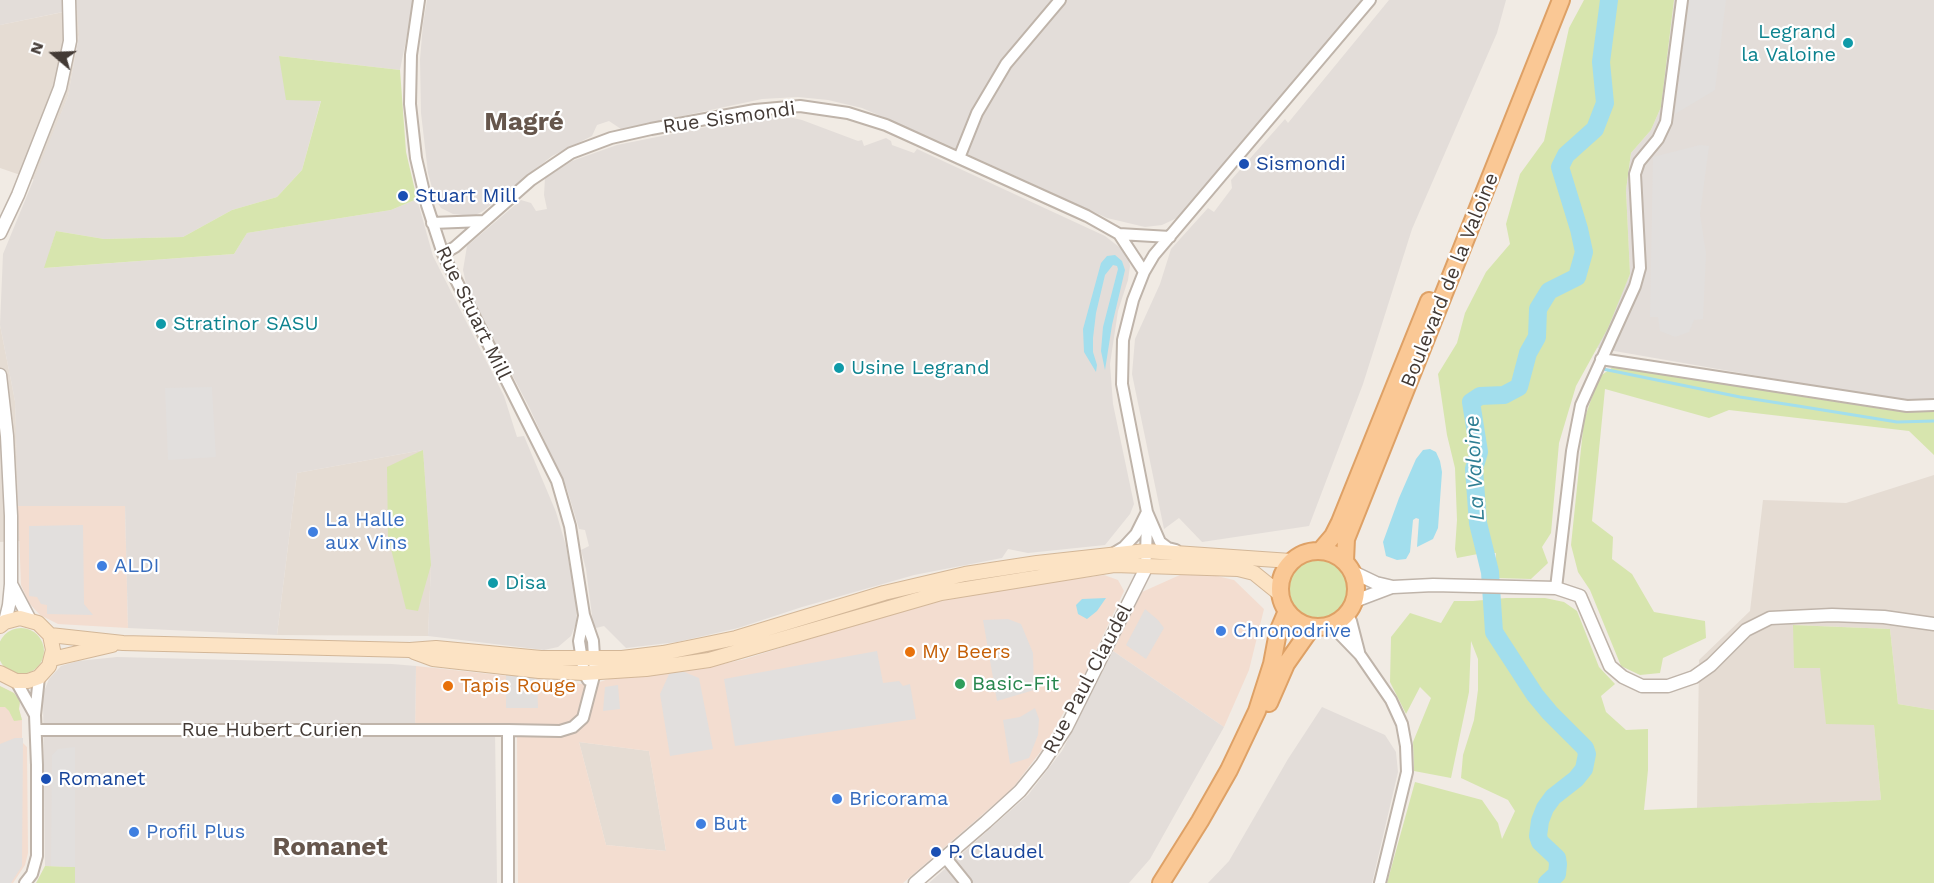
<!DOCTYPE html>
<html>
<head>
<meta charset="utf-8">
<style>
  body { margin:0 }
  #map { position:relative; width:1934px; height:883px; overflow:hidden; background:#f1ebe4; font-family:"Work Sans",sans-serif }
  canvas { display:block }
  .north { position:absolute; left:24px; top:24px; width:60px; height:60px; -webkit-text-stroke:4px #fff; paint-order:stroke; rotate:289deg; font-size:16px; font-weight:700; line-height:24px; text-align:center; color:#433a35 }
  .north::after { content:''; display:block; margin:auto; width:21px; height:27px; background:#433a35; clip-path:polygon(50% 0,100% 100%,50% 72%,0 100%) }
</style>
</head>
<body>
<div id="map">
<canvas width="1934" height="883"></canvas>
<div class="north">N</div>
</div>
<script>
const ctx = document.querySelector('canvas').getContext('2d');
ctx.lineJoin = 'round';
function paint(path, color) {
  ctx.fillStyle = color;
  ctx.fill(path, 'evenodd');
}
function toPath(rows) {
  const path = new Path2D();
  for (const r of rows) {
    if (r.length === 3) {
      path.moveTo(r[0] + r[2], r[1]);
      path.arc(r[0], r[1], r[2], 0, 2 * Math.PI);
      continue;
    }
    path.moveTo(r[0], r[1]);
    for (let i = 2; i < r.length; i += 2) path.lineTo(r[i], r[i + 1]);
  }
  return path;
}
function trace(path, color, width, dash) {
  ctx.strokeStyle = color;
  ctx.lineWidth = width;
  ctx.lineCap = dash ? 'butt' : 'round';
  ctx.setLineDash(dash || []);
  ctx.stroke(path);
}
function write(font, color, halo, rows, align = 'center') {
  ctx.font = font + ' "Work Sans",sans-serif';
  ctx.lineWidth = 4.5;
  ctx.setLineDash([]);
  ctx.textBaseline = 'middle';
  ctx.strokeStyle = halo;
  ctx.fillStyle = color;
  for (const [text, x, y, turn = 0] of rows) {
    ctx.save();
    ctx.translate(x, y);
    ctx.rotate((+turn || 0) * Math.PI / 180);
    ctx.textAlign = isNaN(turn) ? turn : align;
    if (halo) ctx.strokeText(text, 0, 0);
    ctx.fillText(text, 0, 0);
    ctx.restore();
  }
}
const residential = toPath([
  [78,9,79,35,68,96,35,180,0,168,0,25],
  [0,325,15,401,20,541,0,542],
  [423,450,431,565,428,636,277,635,297,473],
  [1934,475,1934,710,1898,704,1890,629,1794,625,1794,668,1820,668,1874,724,1881,800,1697,808,1699,660,1750,611,1763,500,1846,503],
  [579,742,649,751,666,851,606,845]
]);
const commercial = toPath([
  [18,506,125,506,128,628,58,624,40,615,29,603,21,585],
  [1191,570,1234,580,1264,609,1249,670,1224,727,1113,651,1142,592],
  [1104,575,1118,580,1124,591,1081,682,1044,747,1012,789,903,883,518,883,517,730,415,730,416,666,591,685,623,674,718,665,745,659,863,622,936,602,994,590],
  [579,742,649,751,666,851,606,845],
  [0,686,14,693,20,701,19,709,22,720,22,742,27,747,28,853,25,865,13,883,0,883]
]);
const industrial = toPath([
  [0,0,414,0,400,70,279,56,321,100,302,170,277,197,232,210,183,237,104,239,56,231,45,268,234,254,247,233,391,210,417,199,433,256,504,396,517,437,524,436,556,512,566,546,577,610,576,623,571,636,558,647,544,650,428,636,431,565,423,450,297,473,277,635,128,628,125,506,18,506,15,401,0,325,3,254,68,96,79,35,77,9,0,25],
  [427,0,1362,0,1177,218,1162,225,1145,227,1107,218,941,142,862,108,828,100,798,97,762,99,621,129,609,121,597,125,592,136,552,156,483,211,474,216,453,214,441,208,435,199,428,173,421,113,420,59,423,24],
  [1389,0,1506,0,1497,33,1412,229,1363,384,1309,526,1202,542,1179,518,1164,529,1132,374,1135,339,1160,284,1171,249,1208,208,1214,212,1232,188,1231,180,1285,119,1288,123],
  [1674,0,1934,0,1934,402,1908,402,1597,348,1630,274,1626,190,1631,153,1651,130,1661,107],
  [762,116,784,116,802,120,858,141,862,140,864,146,886,138,891,141,892,145,914,153,917,149,1105,236,1123,250,1128,256,1130,266,1128,280,1118,311,1110,364,1113,404,1134,504,1130,514,1105,545,1028,553,1008,549,1002,558,914,575,802,607,738,628,677,642,626,648,604,626,596,628,593,623,586,569,581,550,589,546,585,530,579,529,567,489,530,409,467,288,463,270,467,246,521,200,531,203,536,211,547,209,544,195,545,178,572,161,617,145],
  [1113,651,1224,727,1150,859,1129,883,929,883,1028,795,1062,751],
  [117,657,392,664,416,666,415,730,495,730,497,883,75,883,75,867,45,866,43,694,49,679,61,666,78,661],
  [1322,707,1385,735,1396,752,1398,772,1372,883,1208,883,1229,861,1288,759]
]);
const green = toPath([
  [1584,0,1674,0,1661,107,1651,130,1631,153,1626,190,1630,274,1608,328,1576,386,1559,443,1551,533,1542,547,1548,563,1531,579,1495,578,1496,553,1483,553,1457,558,1455,549,1457,520,1455,468,1447,435,1438,374,1457,343,1465,313,1486,272,1510,244,1506,224,1520,174,1544,141,1569,28],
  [279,56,400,70,406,152,417,199,391,210,247,233,234,254,44,268,56,231,104,239,183,237,232,210,277,197,302,170,321,101,286,100],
  [1613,367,1896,411,1934,411,1934,455,1909,431,1729,410,1709,418,1605,389,1592,521,1613,537,1612,559,1632,574,1654,612,1705,621,1706,638,1663,658,1660,673,1640,675,1621,666,1590,590,1578,572,1571,545,1584,420,1599,377],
  [423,450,431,565,418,611,406,609,388,537,387,467],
  [1318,589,33],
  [1506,598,1545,598,1564,602,1577,611,1599,667,1615,684,1601,696,1606,712,1626,730,1648,729,1648,770,1644,810,1881,800,1874,725,1826,724,1820,668,1794,668,1793,625,1890,629,1898,704,1934,710,1934,883,1387,883,1415,782,1482,800,1498,823,1502,839,1515,811,1508,800,1461,778,1463,755,1474,720,1478,690,1478,659,1471,641,1469,692,1451,778,1414,771,1413,742,1431,698,1420,687,1406,714,1390,682,1391,637,1410,613,1441,623,1454,601,1473,601],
  [21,651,23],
  [0,686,14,693,20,701,19,709,22,720,14,721,9,711,5,707,0,707],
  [45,866,75,867,75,883,36,883]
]);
const parking = toPath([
  [1689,0,1726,0,1715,90,1675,114],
  [1700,145,1709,146,1700,214,1706,254,1703,319,1694,320,1689,332,1675,337,1660,331,1658,317,1650,317,1653,157],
  [212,387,216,457,168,460,165,388],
  [83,525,84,604,93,615,47,614,47,605,41,604,37,597,29,596,29,526],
  [1145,609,1158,620,1164,628,1146,659,1126,645],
  [1008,619,1021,624,1033,653,1034,690,997,701,983,620],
  [877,651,883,683,899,681,903,686,910,684,916,719,735,746,724,679],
  [682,671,699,678,713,749,670,756,660,694,670,672],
  [506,675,537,678,538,708,506,708],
  [618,685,620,709,603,711,605,687],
  [1035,708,1039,719,1038,735,1029,758,1010,764,1003,720,1020,717],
  [15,738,23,738,22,866,11,883,0,883,0,744],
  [75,747,75,867,51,866,52,755,58,749]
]);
const water = toPath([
  [1115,255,1122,261,1125,270,1112,325,1105,370,1101,351,1103,327,1118,269,1117,266,1113,265,1105,275,1096,313,1093,338,1093,352,1097,365,1096,372,1084,352,1083,329,1101,263,1107,256],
  [1430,449,1436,452,1440,461,1442,472,1438,528,1433,539,1417,547,1419,519,1416,518,1413,520,1410,552,1406,559,1397,560,1386,556,1383,542,1399,498,1416,459,1423,450],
  [1106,598,1097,611,1087,619,1078,614,1076,605,1082,599]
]);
const stream = toPath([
  [1603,369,1740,397,1798,406,1897,422,1934,421]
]);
const river = toPath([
  [1547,883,1557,874,1558,864,1557,858,1540,842,1538,836,1540,821,1545,808,1553,797,1576,779,1584,769,1587,754,1585,748,1550,713,1535,695,1494,632,1490,572,1478,523,1474,469,1479,452,1471,402,1480,396,1504,395,1519,387,1528,353,1537,337,1538,309,1549,291,1577,277,1584,252,1579,229,1560,167,1566,155,1595,129,1605,103,1601,62,1609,0]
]);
const minor = toPath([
  [419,0,411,55,410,104,416,158,427,205,443,254,557,481,570,526,584,615,593,641,595,672,583,718,573,727,560,731,508,730],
  [959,158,977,113,1006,64,1060,0],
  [432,223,483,221],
  [1119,234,1170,237],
  [443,254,455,247,531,180,571,153,611,138,651,129,755,110,800,106,848,113,886,125,1087,216,1119,234,1144,272],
  [1601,359,1907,406,1934,405],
  [1176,550,1168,548,1160,542,1147,512,1122,384,1123,340,1133,300,1144,272,1154,255,1370,0],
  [1114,553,1124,547,1136,534,1147,512],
  [1146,557,1147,518],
  [1556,588,1572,451,1581,405,1635,286,1640,268,1635,174,1639,162,1658,139,1666,122,1682,0],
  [1346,615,1351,621,1359,652],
  [584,616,579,641,584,673,588,680],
  [1331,625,1360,655,1391,700,1402,724,1406,746,1407,772,1380,883],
  [16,681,35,715],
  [36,730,508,730,508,883],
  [945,857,966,883],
  [25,883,32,874,37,856,37,765,35,715,39,677]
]);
const tertiary = toPath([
  [0,233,18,195,60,88,70,41,69,0],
  [0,375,7,436,11,516,11,584,9,605,5,622],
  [1353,572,1376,583,1393,587,1433,585,1556,588,1580,596,1610,666,1623,677,1642,686,1668,686,1694,677,1711,665,1746,630,1770,618,1832,615,1884,617,1934,624],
  [11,584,30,620],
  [1355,601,1392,587],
  [915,883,986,822,1020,791,1042,764,1066,728,1147,566]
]);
const secondary = toPath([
  [0,626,5,622,20,618,38,623,50,635,53,650,49,666,39,677,28,681,16,681,0,673],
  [50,635,123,643,410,650,436,648,541,658,622,658,663,653,736,638,884,593,965,574,1037,563,1146,551,1291,561],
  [414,652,433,659,539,671,584,673,646,669,709,660,941,593,1114,565,1238,569,1254,573,1280,594],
  [52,659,112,645]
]);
const primary = toPath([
  [1321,550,1333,536,1340,522,1429,301],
  [1318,589,38],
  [1345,561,1346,539,1561,0],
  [1269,703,1286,664,1312,627],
  [1161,883,1200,821,1229,770,1257,711,1272,664,1278,632,1287,611]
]);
const markers = [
  [1848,43,6,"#0f9aa8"],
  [1244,164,6,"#1a4fb4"],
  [403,196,6,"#1a4fb4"],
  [161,324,6,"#0f9aa8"],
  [839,368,6,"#0f9aa8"],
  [313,532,6,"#3f7fe0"],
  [102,566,6,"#3f7fe0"],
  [493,583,6,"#0f9aa8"],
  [1221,631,6,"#3f7fe0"],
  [910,652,6,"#e8710a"],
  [960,684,6,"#2e9e5b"],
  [448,686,6,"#e8710a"],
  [46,779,6,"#1a4fb4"],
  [837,799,6,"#3f7fe0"],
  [701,824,6,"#3f7fe0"],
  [134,832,6,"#3f7fe0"],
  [936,852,6,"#1a4fb4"]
];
const cultureNames = [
  ["Legrand",1836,32,"right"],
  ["la Valoine",1836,55,"right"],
  ["Stratinor SASU",173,324],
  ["Usine Legrand",851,368],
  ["Disa",505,583]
];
const streetNames = [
  ["Rue Sismondi",729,118,-8],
  ["Boulevard de la Valoine",1450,280,-68],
  ["Rue Stuart Mill",473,313,64],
  ["Rue Paul Claudel",1088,679,-62],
  ["Rue Hubert Curien",272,730]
];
const transitNames = [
  ["Sismondi",1256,164],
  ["Stuart Mill",415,196],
  ["Romanet",58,779],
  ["P. Claudel",948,852]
];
const shopNames = [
  ["La Halle",325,520],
  ["aux Vins",325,543],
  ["ALDI",114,566],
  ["Chronodrive",1233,631],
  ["Bricorama",849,799],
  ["But",713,824],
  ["Profil Plus",146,832]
];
const foodNames = [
  ["My Beers",922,652],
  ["Tapis Rouge",460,686]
];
const leisureNames = [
  ["Basic-Fit",972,684]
];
const waterNames = [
  ["La Valoine",1475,468,-93]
];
const districtNames = [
  ["Magré",524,122],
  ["Romanet",330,847]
];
paint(residential, '#e5dcd3');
paint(commercial, '#f3ddd0');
paint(industrial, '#e3ddd9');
paint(green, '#d7e5ae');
paint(parking, '#e2dfdd');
paint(water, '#a2deed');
trace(stream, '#a2deed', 3);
trace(river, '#a2deed', 18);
trace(minor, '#bfb4aa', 14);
trace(tertiary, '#bfb4aa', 15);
trace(secondary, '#d3b798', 16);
trace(primary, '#dea166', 20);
trace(minor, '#fff', 10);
trace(tertiary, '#fff', 12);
trace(secondary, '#fce3c4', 14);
trace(primary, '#fac895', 16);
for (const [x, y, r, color] of markers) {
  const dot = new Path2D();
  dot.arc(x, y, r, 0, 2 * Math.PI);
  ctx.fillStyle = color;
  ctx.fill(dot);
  trace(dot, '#fff', 2);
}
write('20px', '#0d838f', '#fff', cultureNames, 'left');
write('20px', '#433a35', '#fff', streetNames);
write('20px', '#164399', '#fff', transitNames, 'left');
write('20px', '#366cbe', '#fff', shopNames, 'left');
write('20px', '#c56008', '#fff', foodNames, 'left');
write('20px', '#27864d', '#fff', leisureNames, 'left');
write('italic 21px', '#2e7e93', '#fff', waterNames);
write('bold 26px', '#66564c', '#fff', districtNames);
</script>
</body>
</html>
